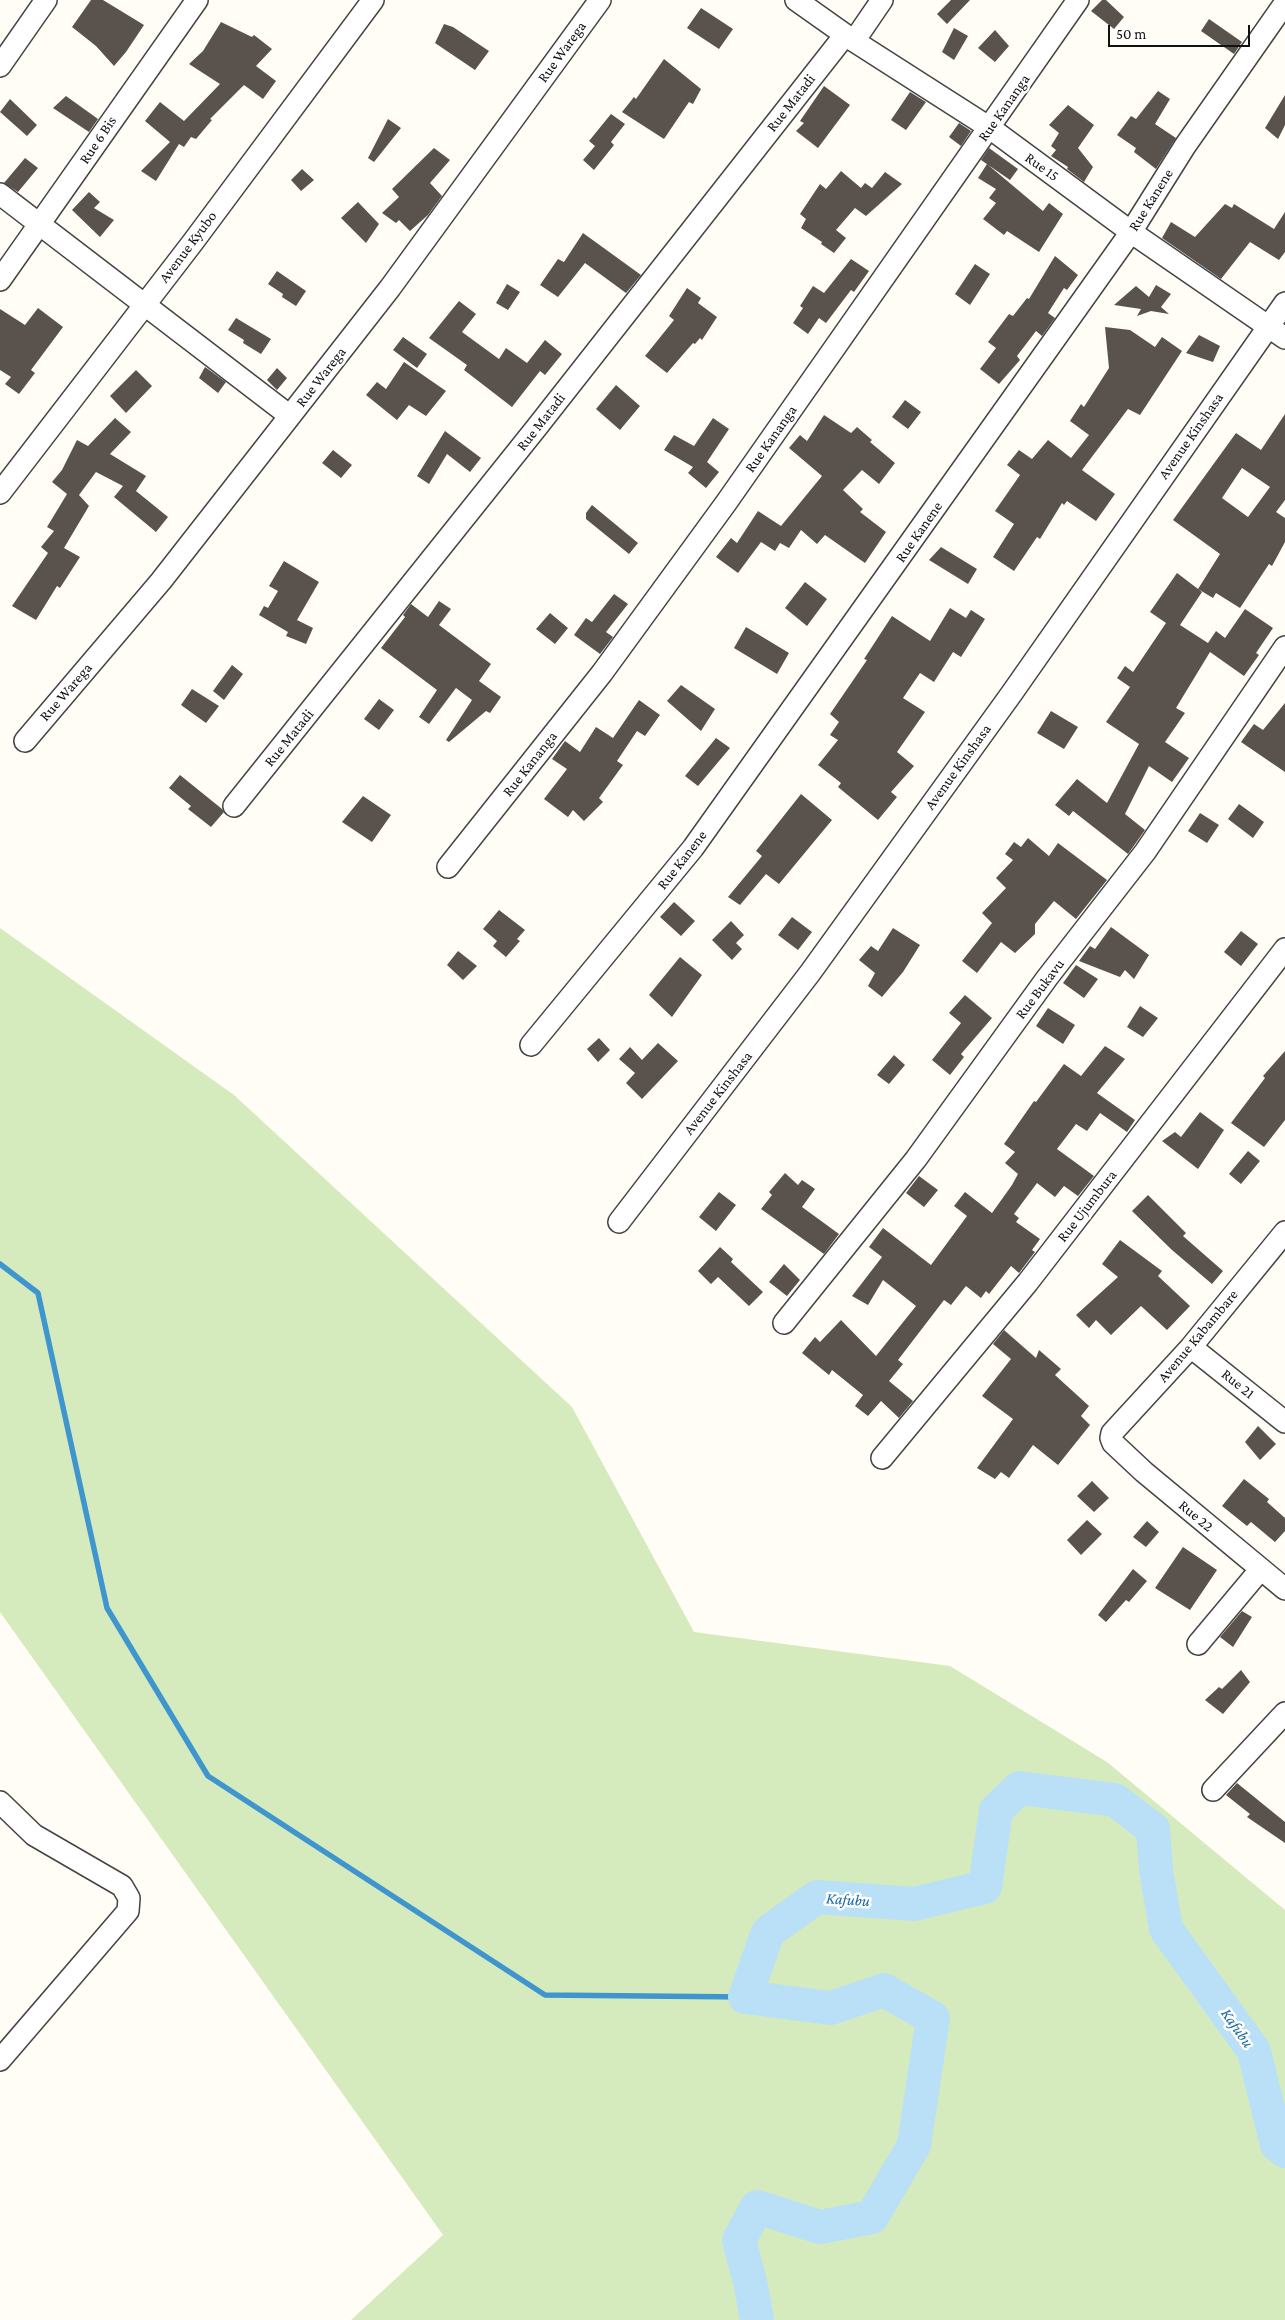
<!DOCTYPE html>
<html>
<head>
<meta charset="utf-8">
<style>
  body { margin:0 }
  #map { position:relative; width:1285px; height:2320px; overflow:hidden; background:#fffdf5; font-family:"Crimson Pro",serif }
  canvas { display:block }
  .scale { position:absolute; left:1108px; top:25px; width:142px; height:22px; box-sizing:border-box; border:2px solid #111; border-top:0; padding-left:6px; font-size:15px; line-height:18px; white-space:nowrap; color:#111; -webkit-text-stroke:4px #fff; paint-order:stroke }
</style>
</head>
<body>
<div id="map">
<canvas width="1285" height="2320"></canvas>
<div class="scale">50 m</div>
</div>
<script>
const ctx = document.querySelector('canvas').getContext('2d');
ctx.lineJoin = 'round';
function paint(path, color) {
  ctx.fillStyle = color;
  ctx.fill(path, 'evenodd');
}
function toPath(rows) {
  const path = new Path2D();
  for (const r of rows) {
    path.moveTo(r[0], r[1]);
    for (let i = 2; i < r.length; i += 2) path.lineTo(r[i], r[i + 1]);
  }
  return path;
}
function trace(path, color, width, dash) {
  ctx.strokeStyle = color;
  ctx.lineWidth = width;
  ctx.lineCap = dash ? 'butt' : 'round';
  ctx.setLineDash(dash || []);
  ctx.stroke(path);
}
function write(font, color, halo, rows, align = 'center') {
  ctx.font = font + ' "Crimson Pro",serif';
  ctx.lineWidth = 5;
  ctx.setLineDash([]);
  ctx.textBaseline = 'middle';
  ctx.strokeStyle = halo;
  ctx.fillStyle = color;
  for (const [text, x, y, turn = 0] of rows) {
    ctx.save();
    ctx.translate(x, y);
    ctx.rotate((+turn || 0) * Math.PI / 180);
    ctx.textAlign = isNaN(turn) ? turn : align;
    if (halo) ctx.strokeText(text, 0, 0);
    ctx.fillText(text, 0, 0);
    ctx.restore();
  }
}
const green = toPath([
  [0,928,234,1095,572,1407,694,1632,950,1666,1107,1762,1285,1910,1285,2320,351,2320,443,2235,0,1612]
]);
const stream = toPath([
  [0,1264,38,1293,107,1608,208,1776,545,1995,745,1997]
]);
const river = toPath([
  [757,2320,751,2286,739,2240,757,2207,820,2227,872,2217,914,2145,933,2018,884,1990,831,2008,745,1997,768,1932,817,1897,914,1904,985,1887,996,1810,1019,1788,1115,1800,1153,1829,1156,1870,1166,1929,1254,2051,1277,2145,1285,2151]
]);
const building = toPath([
  [91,0,103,0,144,25,126,52,114,66,96,46,72,27],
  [951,0,970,0,947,24,937,14],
  [1102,0,1106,0,1124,17,1114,29,1091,11],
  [701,8,733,29,719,49,687,28],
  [1209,19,1242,42,1234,54,1201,31],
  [221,22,252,37,254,35,272,49,256,66,276,81,263,99,244,85,210,119,212,120,196,139,191,137,184,147,179,144,156,181,141,171,170,142,145,121,160,102,184,121,220,84,189,64,203,51],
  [444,24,453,27,489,51,475,70,435,43],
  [954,28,968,36,954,60,942,52],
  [995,30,1009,46,995,62,978,48],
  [664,59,701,89,693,104,689,102,664,139,622,112,634,97,636,99],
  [824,86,850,105,818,148,796,131,804,123,800,121],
  [1158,91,1170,99,1155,124,1176,138,1156,169,1134,152,1136,148,1117,135,1131,116,1136,119],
  [910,92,926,102,906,130,891,120],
  [1285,95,1285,125,1278,139,1265,128],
  [66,96,98,119,89,132,53,108],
  [10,99,37,125,27,136,0,112],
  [1068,105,1094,125,1078,148,1093,167,1084,182,1067,169,1068,167,1051,156,1056,150,1051,146,1059,133,1049,125],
  [611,114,625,124,611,142,614,145,594,170,583,160,595,146,589,141],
  [388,119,401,128,374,162,368,158],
  [959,123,971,131,961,146,949,137],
  [434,148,450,160,430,183,442,196,428,215,410,231,399,220,396,223,382,213,399,197,392,189],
  [989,148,1018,169,1010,180,981,160],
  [25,158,38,168,18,192,4,183],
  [987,164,1043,211,1049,203,1063,214,1039,252,1007,231,1004,235,983,219,996,203,989,198,996,189,978,178],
  [302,169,314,180,301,191,291,180],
  [841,171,861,188,865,183,872,188,885,172,902,184,866,216,855,208,836,230,846,238,834,253,821,244,822,242,801,228,806,219,800,214,820,184,826,189],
  [89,192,100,202,94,208,114,220,100,237,72,210],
  [358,202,379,224,366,243,341,218],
  [1225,204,1232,208,1234,204,1274,229,1285,212,1285,252,1279,260,1250,242,1221,279,1162,238,1171,222,1195,237],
  [583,233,641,275,626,293,585,263,558,297,540,285,558,259,564,262],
  [1055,256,1078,275,1067,290,1064,288,1048,313,1055,318,1042,336,1036,331,1017,356,1020,360,999,384,980,369,996,348,988,342,1009,314,1013,316,1027,298,1029,299],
  [851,259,869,271,854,292,851,290,826,323,819,318,808,334,793,323,803,308,800,306,813,286,824,293],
  [975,264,990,274,970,305,955,294],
  [277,271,306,291,296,306,282,297,283,294,268,284],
  [507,284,520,292,508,310,496,303],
  [1156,285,1171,294,1161,307,1169,314,1151,311,1137,316,1141,309,1114,305,1136,286,1149,297],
  [687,288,701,298,698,303,717,317,702,340,700,338,695,344,693,343,667,373,645,356,674,320,669,316],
  [459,301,476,314,462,332,499,359,506,348,527,363,545,340,562,354,545,375,540,371,512,407,464,370,467,365,429,338],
  [38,308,63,327,31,370,35,373,19,394,5,384,11,377,0,370,0,309,25,325],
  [236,318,271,339,261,354,243,343,244,340,228,330],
  [1105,327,1130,330,1155,347,1162,337,1182,351,1140,415,1128,409,1082,470,1115,494,1096,521,1067,501,1064,505,1062,503,1040,539,1037,537,1014,571,993,557,1014,524,995,511,1020,475,1007,465,1019,450,1032,459,1048,440,1071,458,1089,435,1070,421,1081,404,1084,407,1109,368],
  [1199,335,1220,346,1213,362,1186,353],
  [403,337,427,354,417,368,393,350],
  [404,362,446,391,426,416,409,405,397,420,366,395,377,382,386,389],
  [205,367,226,382,218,393,199,378],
  [277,368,287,378,277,390,267,380],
  [136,370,152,386,126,413,110,396],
  [616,385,640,406,620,430,596,409],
  [905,400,921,412,908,429,892,417],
  [1285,414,1285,500,1276,512,1285,518,1285,542,1272,566,1269,564,1240,608,1216,593,1213,598,1198,589,1220,554,1173,520,1236,433,1261,450],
  [1242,468,1270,487,1248,517,1222,498],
  [824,415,851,433,857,427,872,440,870,442,895,463,879,484,862,470,843,490,863,509,860,512,886,532,865,563,825,535,817,544,801,530,789,548,780,543,775,551,761,542,738,573,716,557,731,538,737,543,758,511,781,526,822,476,789,448,800,435,807,441],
  [115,418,131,432,110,454,146,476,136,491,168,517,156,532,114,497,123,486,96,472,79,495,89,506,64,548,80,557,60,588,57,586,36,620,12,606,48,553,41,547,54,531,47,527,67,494,52,482,62,470,77,440,88,446],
  [713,418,729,429,707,462,719,472,706,488,688,473,693,467,664,450,674,435,694,446],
  [445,431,481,458,470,472,447,454,429,484,417,476],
  [333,450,352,465,341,478,322,463],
  [592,505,638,543,629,554,586,519,586,513],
  [941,547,977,569,968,584,929,560],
  [284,561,319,582,297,620,313,628,306,644,286,636,288,632,259,615,264,606,268,608,278,591,269,586],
  [1177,573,1202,592,1180,625,1208,643,1216,631,1225,638,1245,609,1273,628,1256,653,1259,655,1244,676,1210,652,1176,708,1185,713,1165,742,1189,758,1172,782,1149,766,1125,814,1145,830,1128,854,1073,811,1069,816,1055,805,1077,779,1107,803,1139,744,1106,722,1130,687,1117,678,1125,666,1133,672,1166,623,1150,612],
  [805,582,827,599,807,626,785,608],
  [614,594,628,604,606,632,613,637,600,654,574,635,586,618,592,622],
  [439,601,451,609,439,625,491,664,479,681,501,697,490,713,486,711,449,742,446,740,472,700,456,688,429,724,419,717,437,690,381,648,405,617,403,615,411,604,428,617],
  [950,608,966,618,971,610,985,619,961,657,953,652,934,682,920,673,903,698,925,712,897,752,914,766,891,792,897,797,878,820,838,787,841,783,818,765,838,740,830,735,839,722,830,714,867,660,864,659,892,616,930,641],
  [550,613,568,628,555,644,536,629],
  [746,627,789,653,777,674,734,648],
  [232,665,243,674,224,700,213,691],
  [681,685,715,709,701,731,667,701],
  [192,689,219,706,206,723,181,705],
  [379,699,394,710,379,730,364,719],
  [639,700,660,715,645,736,637,731,617,761,623,765,599,798,603,802,584,821,573,810,568,817,544,799,567,769,552,759,565,741,580,752,596,727,613,738],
  [1285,703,1285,772,1241,742,1254,724,1263,730],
  [1051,711,1078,727,1064,749,1037,733],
  [716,738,730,748,698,786,685,776],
  [180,775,222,809,224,812,211,827,188,809,191,806,169,788],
  [801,794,832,820,779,884,766,874,740,905,728,897,762,856,756,851],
  [363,796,391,815,372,842,342,822],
  [1239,804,1264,822,1253,838,1228,819],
  [1200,813,1219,825,1207,843,1188,831],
  [1028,838,1049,856,1058,843,1107,880,1076,919,1054,901,1035,924,1035,934,1015,953,1001,942,977,973,962,961,992,923,982,913,1006,888,996,878,1013,860,1005,854,1014,842,1021,847],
  [674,902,695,921,681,936,660,917],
  [499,910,525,930,517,939,520,941,506,957,493,946,497,941,483,929],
  [792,917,812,932,798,950,778,935],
  [731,921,744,935,736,943,742,949,732,960,712,940],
  [1111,927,1149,955,1134,979,1125,970,1120,977,1079,961,1090,946,1095,949],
  [893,928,920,945,903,972,882,997,868,986,875,973,859,960,871,946,878,951],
  [1241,931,1258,944,1241,966,1224,952],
  [458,951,477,966,463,980,447,965],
  [680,957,702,975,672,1017,649,995],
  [1076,965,1098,979,1084,998,1063,983],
  [965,995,992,1018,961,1054,964,1057,950,1075,932,1060,961,1023,949,1013],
  [1140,1006,1158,1018,1143,1037,1127,1027],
  [1048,1008,1075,1025,1063,1044,1036,1026],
  [599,1038,610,1050,598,1062,587,1049],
  [658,1043,678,1061,642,1099,626,1083,635,1073,619,1059,630,1047,642,1060],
  [1105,1046,1125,1059,1097,1093,1135,1120,1127,1132,1100,1113,1087,1131,1076,1124,1057,1149,1094,1176,1078,1196,1064,1186,1055,1197,1037,1183,1014,1214,1019,1218,1016,1222,1040,1239,1032,1250,1035,1252,1019,1273,1011,1266,989,1294,986,1291,981,1298,966,1286,951,1305,944,1300,898,1360,903,1364,889,1381,913,1401,899,1418,881,1401,868,1416,855,1406,863,1395,832,1370,829,1375,802,1353,815,1337,820,1342,841,1320,876,1356,916,1306,883,1280,868,1305,852,1296,882,1257,869,1247,883,1228,931,1265,967,1216,954,1206,965,1192,992,1213,1012,1185,1018,1174,1005,1163,1015,1152,1004,1144,1034,1101,1036,1102,1064,1064,1081,1076],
  [1285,1051,1285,1120,1264,1147,1231,1123,1265,1078,1263,1076],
  [894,1055,905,1065,889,1084,877,1075],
  [1200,1112,1224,1130,1198,1169,1162,1141,1175,1132,1181,1137],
  [1248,1151,1260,1161,1241,1184,1229,1174],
  [785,1173,798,1185,802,1180,815,1189,802,1207,839,1234,824,1254,761,1209,772,1195,769,1192],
  [919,1176,938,1190,924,1207,906,1193],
  [719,1192,736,1205,716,1231,699,1217],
  [1148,1195,1186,1233,1183,1236,1223,1271,1212,1284,1172,1250,1132,1211],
  [1120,1240,1162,1271,1158,1276,1190,1306,1167,1330,1141,1306,1111,1335,1096,1320,1089,1328,1076,1315,1118,1277,1102,1264],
  [720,1247,733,1259,731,1262,763,1292,749,1306,718,1277,711,1284,698,1271],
  [784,1264,800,1280,787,1296,769,1282],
  [1004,1330,1036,1358,1039,1350,1061,1369,1055,1375,1089,1406,1081,1416,1090,1425,1058,1465,1033,1445,1009,1478,1001,1472,995,1479,977,1468,1013,1419,982,1396,1011,1359,993,1344],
  [1258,1426,1276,1444,1260,1460,1245,1442],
  [1244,1479,1269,1499,1267,1502,1285,1518,1285,1531,1275,1542,1251,1522,1247,1526,1222,1506],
  [1092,1481,1109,1498,1094,1512,1077,1496],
  [1087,1520,1102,1534,1081,1555,1067,1540],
  [1147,1521,1159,1532,1146,1547,1133,1537],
  [1183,1547,1217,1570,1190,1610,1155,1588],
  [1133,1569,1147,1581,1129,1602,1126,1600,1106,1622,1098,1615],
  [1242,1611,1252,1617,1233,1647,1220,1637],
  [1241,1670,1250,1682,1223,1714,1205,1700,1219,1687,1222,1689],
  [1237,1783,1285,1822,1285,1843,1247,1817,1250,1814,1226,1795]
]);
const street = toPath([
  [796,0,854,41,990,128,1131,232,1285,338],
  [854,41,882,0],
  [0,66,46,0],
  [0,194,290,416],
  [0,280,197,0],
  [0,493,193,242,373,0],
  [25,741,161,581,390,288,600,0],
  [234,806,537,427,845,35],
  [448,867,602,673,726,503,1078,0],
  [531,1045,693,848,1131,232,1185,146,1285,3],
  [619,1222,810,973,1012,693,1285,303],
  [1285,1232,1191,1347,1112,1433,1111,1438,1113,1443,1144,1472,1285,1589],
  [784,1323,916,1159,1047,978,1145,852,1285,647],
  [1191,1347,1285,1422],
  [882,1458,1028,1282,1285,949],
  [1198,1644,1260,1570],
  [1213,1790,1285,1713],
  [0,1802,34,1835,122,1886,129,1898,128,1911,0,2060]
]);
const streetNames = [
  ["Rue Warega",562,52,-54],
  ["Rue Matadi",791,103,-52],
  ["Rue Kananga",1004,108,-55],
  ["Rue 6 Bis",98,140,-56],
  ["Rue 15",1042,167,36],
  ["Rue Kanene",1151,200,-58],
  ["Avenue Kyubo",188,247,-53],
  ["Rue Warega",321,377,-52],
  ["Rue Matadi",541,422,-52],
  ["Avenue Kinshasa",1191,436,-55],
  ["Rue Kananga",771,439,-55],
  ["Rue Kanene",919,532,-55],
  ["Rue Warega",66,692,-49],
  ["Rue Matadi",289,738,-51],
  ["Rue Kananga",530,764,-52],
  ["Avenue Kinshasa",958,767,-54],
  ["Rue Kanene",682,860,-52],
  ["Rue Bukavu",1040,989,-53],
  ["Avenue Kinshasa",718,1093,-52],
  ["Rue Ujumbura",1087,1206,-52],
  ["Avenue Kabambare",1198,1336,-50],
  ["Rue 21",1238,1384,39],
  ["Rue 22",1196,1516,40]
];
const waterNames = [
  ["Kafubu",848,1900,4],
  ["Kafubu",1237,2028,55]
];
paint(green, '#d5ebbd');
trace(stream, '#3f96cf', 5.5);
trace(river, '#b9e0f7', 34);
paint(building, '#5a524d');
trace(street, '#444', 24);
trace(street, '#fff', 21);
write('15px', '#111', '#fff', streetNames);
write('italic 16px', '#1768a6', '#fff', waterNames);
</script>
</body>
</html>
